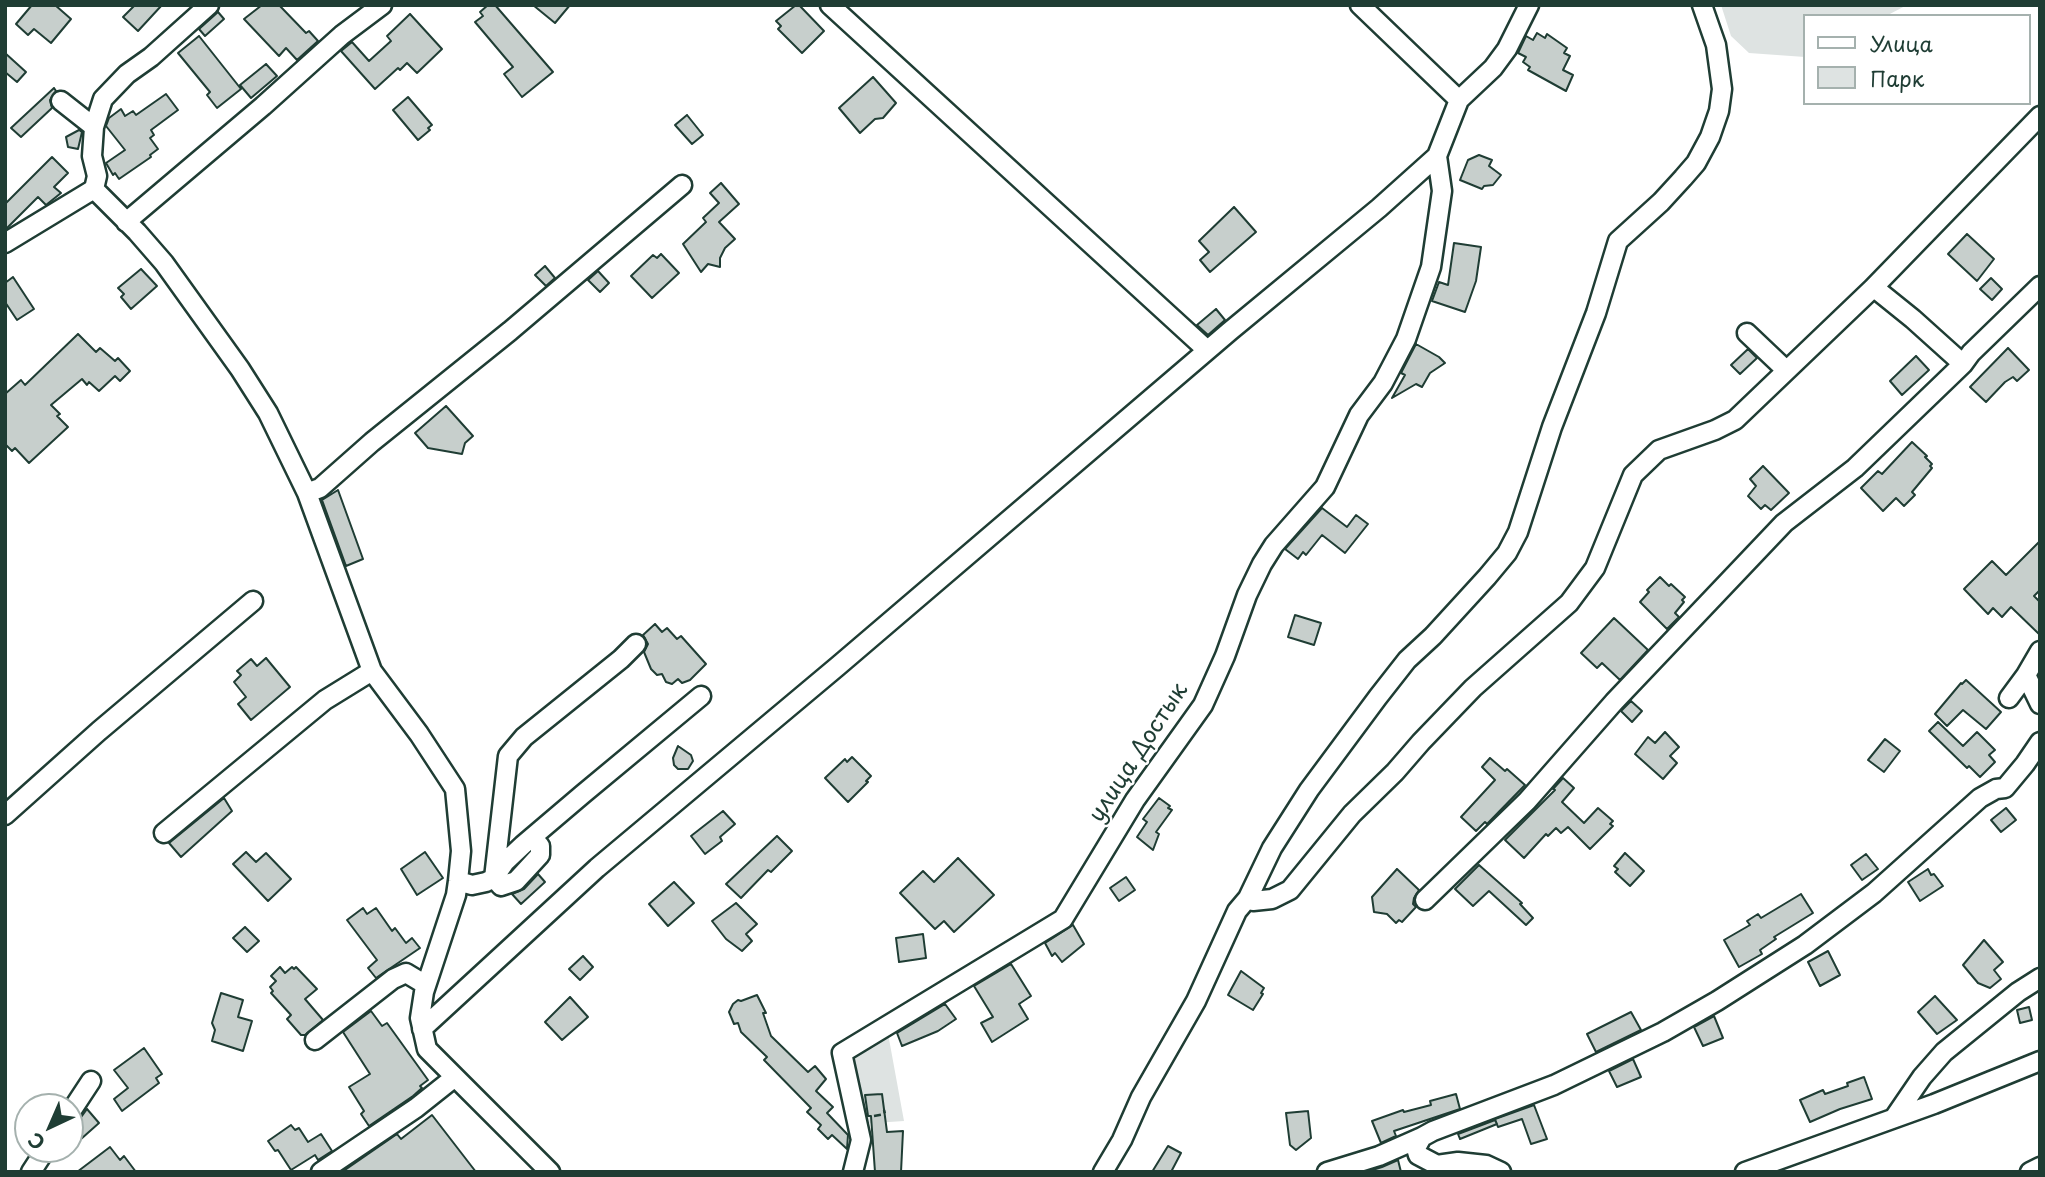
<!DOCTYPE html>
<html>
<head>
<meta charset="utf-8">
<style>
  body { margin:0 }
  #map { position:relative; width:2045px; height:1177px; overflow:hidden; background:#fff; font-family:"Playpen Sans",sans-serif }
  canvas { display:block }
  .frame { position:absolute; inset:0; border:7px solid #1f3d34; pointer-events:none }
  .legend { position:absolute; left:1803px; top:14px; width:228px; height:91px; box-sizing:border-box; background:#fff; border:2px solid #a5b1ae; margin:0; padding:9px 12px; list-style:none; font-size:21px; color:#1f3d34 }
  .legend li { display:flex; align-items:center; gap:14px; height:35px }
  .legend b { width:35px; border:2px solid #a5b1ae }
  .north { position:absolute; left:14px; top:1093px; width:70px; height:70px; box-sizing:border-box; background:#fff; border:2px solid #a5b1ae; border-radius:50%; rotate:224deg; font-size:19px; font-weight:700; line-height:28px; text-align:center; color:#1f3d34 }
  .north::after { content:''; display:block; margin:auto; width:24px; height:32px; background:#1f3d34; clip-path:polygon(50% 0,100% 100%,50% 72%,0 100%) }
</style>
</head>
<body>
<div id="map">
<canvas width="2045" height="1177"></canvas>
<div class="frame"></div>
<ul class="legend">
<li><b style="height:9px;background:#fff"></b>Улица</li>
<li><b style="height:19px;background:#dee3e2"></b>Парк</li>
</ul>
<div class="north">С</div>
</div>
<script>
const ctx = document.querySelector('canvas').getContext('2d');
ctx.lineJoin = 'round';
function paint(path, color) {
  ctx.fillStyle = color;
  ctx.fill(path, 'evenodd');
}
function toPath(rows) {
  const path = new Path2D();
  for (const r of rows) {
    path.moveTo(r[0], r[1]);
    for (let i = 2; i < r.length; i += 2) path.lineTo(r[i], r[i + 1]);
  }
  return path;
}
function trace(path, color, width, dash) {
  ctx.strokeStyle = color;
  ctx.lineWidth = width;
  ctx.lineCap = dash ? 'butt' : 'round';
  ctx.setLineDash(dash || []);
  ctx.stroke(path);
}
function write(font, color, halo, rows, align = 'center') {
  ctx.font = font + ' "Playpen Sans",sans-serif';
  ctx.lineWidth = 5;
  ctx.setLineDash([]);
  ctx.textBaseline = 'middle';
  ctx.strokeStyle = halo;
  ctx.fillStyle = color;
  for (const [text, x, y, turn = 0] of rows) {
    ctx.save();
    ctx.translate(x, y);
    ctx.rotate((+turn || 0) * Math.PI / 180);
    ctx.textAlign = isNaN(turn) ? turn : align;
    if (halo) ctx.strokeText(text, 0, 0);
    ctx.fillText(text, 0, 0);
    ctx.restore();
  }
}
const green = toPath([
  [1721,5,1907,5,1886,16,1805,16,1805,57,1749,53,1731,36],
  [887,1028,904,1121,859,1124,843,1053]
]);
const building = toPath([
  [32,5,55,5,71,19,51,43,34,29,28,35,16,24,32,5],
  [135,5,162,5,138,31,123,17,135,5],
  [262,5,279,5,306,33,309,31,318,41,297,60,286,48,279,56,244,19,262,5],
  [488,5,495,5,553,72,522,97,504,74,513,67,475,22,483,16,480,12,488,5],
  [533,5,570,5,555,23,533,5],
  [796,5,799,5,824,31,802,53,778,29,781,26,776,21,796,5],
  [218,12,224,19,205,36,199,29,218,12],
  [410,14,442,49,417,73,407,63,400,70,398,68,375,89,341,51,352,42,369,61,391,41,387,36,410,14],
  [1537,33,1545,38,1547,34,1567,48,1564,53,1570,56,1563,70,1573,75,1566,91,1528,70,1530,67,1523,62,1526,57,1518,53,1526,36,1533,40,1537,33],
  [199,36,241,89,217,108,207,95,210,92,178,53,199,36],
  [5,53,26,72,17,82,5,72,5,53],
  [266,64,277,76,251,98,240,85,266,64],
  [873,77,896,103,883,118,875,119,860,133,839,108,873,77],
  [54,88,56,91,50,100,52,108,21,137,11,128,54,88],
  [166,94,178,110,151,130,154,135,150,138,158,149,150,155,151,157,119,179,115,173,113,175,106,163,125,150,106,126,109,118,121,109,125,116,133,111,136,115,166,94],
  [408,97,432,125,428,128,430,130,418,140,393,110,408,97],
  [687,115,703,135,692,144,675,125,687,115],
  [79,130,82,132,78,149,68,147,66,137,79,130],
  [1479,155,1492,160,1489,166,1501,175,1493,185,1484,186,1482,189,1460,180,1468,160,1479,155],
  [52,157,68,173,54,187,61,193,46,205,38,197,5,230,5,204,52,157],
  [721,183,739,204,719,222,735,239,725,248,720,258,720,267,708,264,701,272,683,244,706,222,703,218,719,203,710,193,721,183],
  [1234,207,1256,232,1210,272,1200,260,1209,252,1199,241,1234,207],
  [1967,234,1994,259,1977,281,1948,254,1967,234],
  [1454,243,1481,247,1476,281,1465,312,1432,301,1439,282,1448,285,1454,243],
  [661,254,679,273,652,298,631,276,653,255,657,258,661,254],
  [545,266,555,278,546,286,535,275,545,266],
  [141,269,157,286,131,309,121,297,124,294,118,288,141,269],
  [598,271,609,283,600,292,588,280,598,271],
  [13,277,34,309,17,320,5,302,5,283,13,277],
  [1991,278,2002,289,1992,300,1980,289,1991,278],
  [1216,309,1225,320,1208,335,1197,325,1216,309],
  [78,334,96,352,100,348,115,361,118,358,130,371,120,381,115,376,99,391,89,382,87,385,82,379,51,405,60,414,57,416,68,427,29,463,15,448,12,451,5,444,5,394,21,380,25,385,78,334],
  [1416,344,1439,357,1445,363,1430,373,1422,387,1416,384,1392,398,1405,375,1401,373,1416,344],
  [2008,348,2029,370,2017,381,2013,377,2005,382,1986,402,1970,387,2008,348],
  [1748,349,1757,358,1740,374,1731,365,1748,349],
  [1916,356,1929,370,1902,395,1890,381,1916,356],
  [446,406,473,436,465,443,462,454,428,448,415,433,446,406],
  [1912,442,1927,456,1925,457,1932,464,1930,466,1932,468,1912,492,1915,495,1904,506,1896,498,1883,511,1861,488,1878,471,1882,474,1912,442],
  [1763,466,1789,493,1771,510,1765,505,1761,509,1748,496,1756,486,1750,479,1763,466],
  [338,490,363,559,346,566,322,500,338,490],
  [1322,508,1347,527,1356,515,1368,524,1345,553,1322,535,1306,555,1303,552,1298,559,1285,549,1322,508],
  [2040,541,2040,590,2034,596,2040,602,2040,635,2011,607,2002,617,1993,608,1988,614,1964,589,1992,561,2006,575,2040,541],
  [1660,577,1669,586,1671,584,1685,597,1682,600,1684,602,1675,613,1679,617,1667,629,1640,602,1649,592,1647,590,1660,577],
  [1295,615,1321,623,1314,645,1288,637,1295,615],
  [1614,618,1648,650,1620,680,1602,663,1597,668,1581,653,1614,618],
  [655,624,662,632,667,628,677,639,681,636,706,664,690,680,682,683,678,679,672,684,666,682,662,674,657,675,651,669,644,652,648,644,643,635,655,624],
  [266,658,290,687,251,720,238,704,246,697,234,682,241,675,237,671,251,659,257,666,266,658],
  [1966,680,2001,712,1986,729,1963,710,1947,726,1935,714,1961,683,1962,684,1966,680],
  [1631,701,1642,711,1632,722,1621,711,1631,701],
  [1938,722,1963,746,1977,732,1995,750,1989,755,1995,762,1980,777,1969,766,1967,768,1929,731,1938,722],
  [1665,732,1679,747,1670,756,1677,763,1663,779,1635,754,1648,737,1655,743,1665,732],
  [1885,739,1900,751,1884,772,1868,760,1885,739],
  [678,746,691,755,693,761,688,769,678,769,674,765,673,758,678,746],
  [852,757,871,776,866,781,868,782,848,802,825,778,845,759,847,762,852,757],
  [1490,758,1505,771,1507,769,1525,785,1487,824,1485,822,1476,831,1461,817,1495,780,1482,767,1490,758],
  [1563,778,1574,788,1562,802,1584,823,1598,808,1613,821,1610,824,1613,826,1590,849,1568,827,1561,833,1556,828,1548,836,1546,834,1524,858,1505,840,1555,790,1553,789,1563,778],
  [224,798,232,811,181,857,169,843,224,798],
  [1159,798,1170,806,1168,808,1172,810,1156,832,1159,834,1153,850,1137,837,1147,822,1143,819,1159,798],
  [2006,808,2016,820,2001,832,1991,820,2006,808],
  [723,811,735,824,720,837,722,841,705,854,691,836,723,811],
  [777,836,792,851,771,872,768,870,741,898,726,884,777,836],
  [246,852,256,862,266,853,291,879,268,901,233,864,246,852],
  [425,852,443,878,417,895,401,869,425,852],
  [1625,853,1644,871,1630,886,1615,872,1618,869,1614,866,1625,853],
  [1866,854,1878,869,1862,880,1851,865,1866,854],
  [958,858,994,895,954,932,944,921,935,929,900,893,923,871,934,882,958,858],
  [1479,865,1522,903,1520,904,1533,918,1526,925,1489,891,1473,906,1455,889,1479,865],
  [1397,869,1419,890,1414,898,1413,904,1416,907,1402,922,1399,920,1396,923,1387,914,1374,912,1372,897,1397,869],
  [1928,869,1931,875,1934,874,1943,886,1920,901,1908,882,1928,869],
  [538,874,545,882,521,904,512,894,524,889,538,874],
  [1126,877,1135,890,1119,901,1110,888,1126,877],
  [674,882,694,903,668,926,649,904,674,882],
  [1801,894,1813,913,1774,937,1776,939,1760,950,1762,954,1739,967,1724,940,1750,925,1747,921,1758,914,1761,918,1801,894],
  [736,903,757,924,746,934,752,941,742,951,726,939,712,921,736,903],
  [363,908,367,914,376,908,392,931,395,928,406,943,412,938,420,948,376,978,368,968,377,960,347,920,363,908],
  [1073,925,1084,944,1062,962,1055,953,1052,956,1045,943,1073,925],
  [245,927,259,941,247,952,233,938,245,927],
  [923,934,926,958,899,962,896,938,923,934],
  [1984,940,2003,962,1994,970,2001,979,1990,988,1978,983,1963,965,1984,940],
  [1828,951,1840,975,1820,986,1808,962,1828,951],
  [583,956,593,967,580,980,569,969,583,956],
  [1011,964,1031,996,1019,1004,1028,1019,992,1042,981,1023,993,1017,974,986,1011,964],
  [280,967,285,973,292,967,294,969,296,967,317,989,305,999,323,1020,305,1035,301,1035,287,1019,291,1015,271,993,273,991,270,987,276,981,271,976,280,967],
  [1241,971,1264,988,1261,993,1263,994,1253,1010,1228,995,1241,971],
  [221,993,243,1000,238,1017,252,1021,243,1051,212,1041,215,1030,212,1023,221,993],
  [757,995,766,1013,763,1013,771,1036,808,1072,815,1066,826,1079,816,1091,833,1107,827,1113,848,1135,847,1149,832,1135,828,1139,818,1129,821,1125,807,1112,811,1108,764,1060,767,1057,741,1032,738,1023,734,1024,729,1012,733,1004,738,1000,741,1001,757,995],
  [1935,996,1957,1020,1937,1034,1918,1012,1935,996],
  [570,997,588,1017,562,1040,545,1022,570,997],
  [945,1004,956,1019,938,1031,902,1046,897,1033,945,1004],
  [2029,1007,2032,1020,2020,1023,2017,1010,2029,1007],
  [371,1011,382,1026,387,1023,428,1080,420,1086,422,1088,413,1096,369,1126,361,1114,364,1111,349,1087,370,1074,343,1032,371,1011],
  [1631,1012,1641,1030,1596,1052,1587,1034,1631,1012],
  [1714,1016,1723,1038,1703,1046,1694,1027,1714,1016],
  [144,1048,162,1074,156,1078,159,1083,122,1111,114,1099,128,1088,114,1070,144,1048],
  [1633,1059,1641,1077,1617,1087,1609,1071,1633,1059],
  [1864,1077,1872,1099,1840,1109,1810,1122,1800,1100,1823,1090,1825,1094,1848,1086,1847,1083,1864,1077],
  [882,1094,887,1132,903,1131,901,1172,875,1172,871,1116,868,1116,865,1095,882,1094],
  [1456,1094,1460,1109,1394,1131,1396,1136,1381,1143,1372,1121,1403,1110,1404,1112,1431,1105,1430,1101,1456,1094],
  [1534,1105,1547,1139,1531,1144,1522,1119,1498,1127,1495,1119,1534,1105],
  [87,1109,99,1123,81,1139,70,1124,79,1120,87,1109],
  [1308,1111,1311,1138,1296,1150,1290,1145,1286,1113,1308,1111],
  [432,1115,476,1172,342,1172,397,1134,401,1139,432,1115],
  [1495,1120,1497,1124,1460,1139,1458,1134,1495,1120],
  [291,1125,295,1130,299,1128,308,1142,321,1134,332,1151,318,1160,315,1155,291,1170,278,1150,275,1151,268,1141,291,1125],
  [1168,1146,1181,1153,1171,1172,1152,1172,1168,1146],
  [110,1147,120,1160,124,1156,136,1172,77,1172,110,1147],
  [1398,1160,1401,1172,1366,1172,1382,1167,1398,1160]
]);
const path = toPath([
  [874,1116,885,1114,884,1110]
]);
const minor = toPath([
  [830,5,1207,350],
  [1360,5,1459,100],
  [61,101,94,127],
  [94,189,137,232,164,263,240,369,268,413,307,493,372,671,419,734,455,789,461,851,458,881,456,895,424,992,420,1018,425,1040,427,1049,550,1172],
  [126,222,263,106,342,35,382,5],
  [5,243,94,189,97,176,92,156,94,127,103,99,127,74,151,57,209,5],
  [1873,288,2040,116],
  [1747,333,1786,370],
  [307,493,320,488,372,442,510,331,682,185],
  [2040,651,2026,675,2040,704],
  [2009,698,2026,675],
  [5,815,99,731,253,601],
  [164,833,325,700,372,671],
  [533,838,540,846,540,855,516,881,501,886,494,878,505,862,523,845,583,794,701,696],
  [458,881,472,885,486,882,494,878,508,756,524,737,621,659,636,644],
  [1248,898,1253,901,1272,899,1290,890,1352,814,1395,772,1421,742,1473,688,1569,603,1595,568,1633,475,1659,450,1715,430,1735,420,1873,288,1877,290,1913,319,1963,364,1971,353,2040,286],
  [1425,900,1527,801,1614,702,1784,523,1855,468,1963,364],
  [422,1029,597,868,838,666,1230,331,1379,208,1437,156,1459,100,1493,68,1507,49,1529,5],
  [315,1040,393,979,406,973,426,985],
  [70,1113,91,1081],
  [1894,1118,1922,1077,1944,1052,2018,992,2040,978],
  [31,1172,46,1149],
  [321,1172,416,1108,455,1077],
  [853,1172,861,1140,842,1053,1063,919,1135,800,1203,705,1225,656,1247,595,1262,564,1274,545,1325,487,1359,415,1383,383,1406,339,1431,267,1442,191,1437,156],
  [1103,1172,1122,1140,1141,1097,1196,1001,1237,911,1248,898,1272,848,1309,790,1378,697,1407,660,1433,636,1487,577,1507,553,1518,532,1552,427,1596,313,1618,241,1661,202,1683,178,1696,163,1710,137,1719,111,1722,89,1716,45,1702,5],
  [1327,1172,1379,1156,1422,1137],
  [1501,1172,1486,1165,1458,1162,1437,1165,1418,1155,1416,1148,1422,1137,1433,1131,1554,1085,1663,1032,1717,1001,1805,945,1874,893,1980,798,1996,789,2005,788,2025,764,2040,742],
  [1745,1172,1934,1104,2040,1061],
  [2030,1172,2040,1167]
]);
const streetNames = [
  ["улица Достык",1139,753,-57]
];
paint(green, '#dee3e2');
paint(building, '#c7cfcc');
trace(building, '#1f3d34', 2);
trace(minor, '#1f3d34', 23);
trace(path, '#1f3d34', 2.5, [7, 5]);
trace(minor, '#fff', 18);
write('23px', '#1f3d34', '#fff', streetNames);
</script>
</body>
</html>
